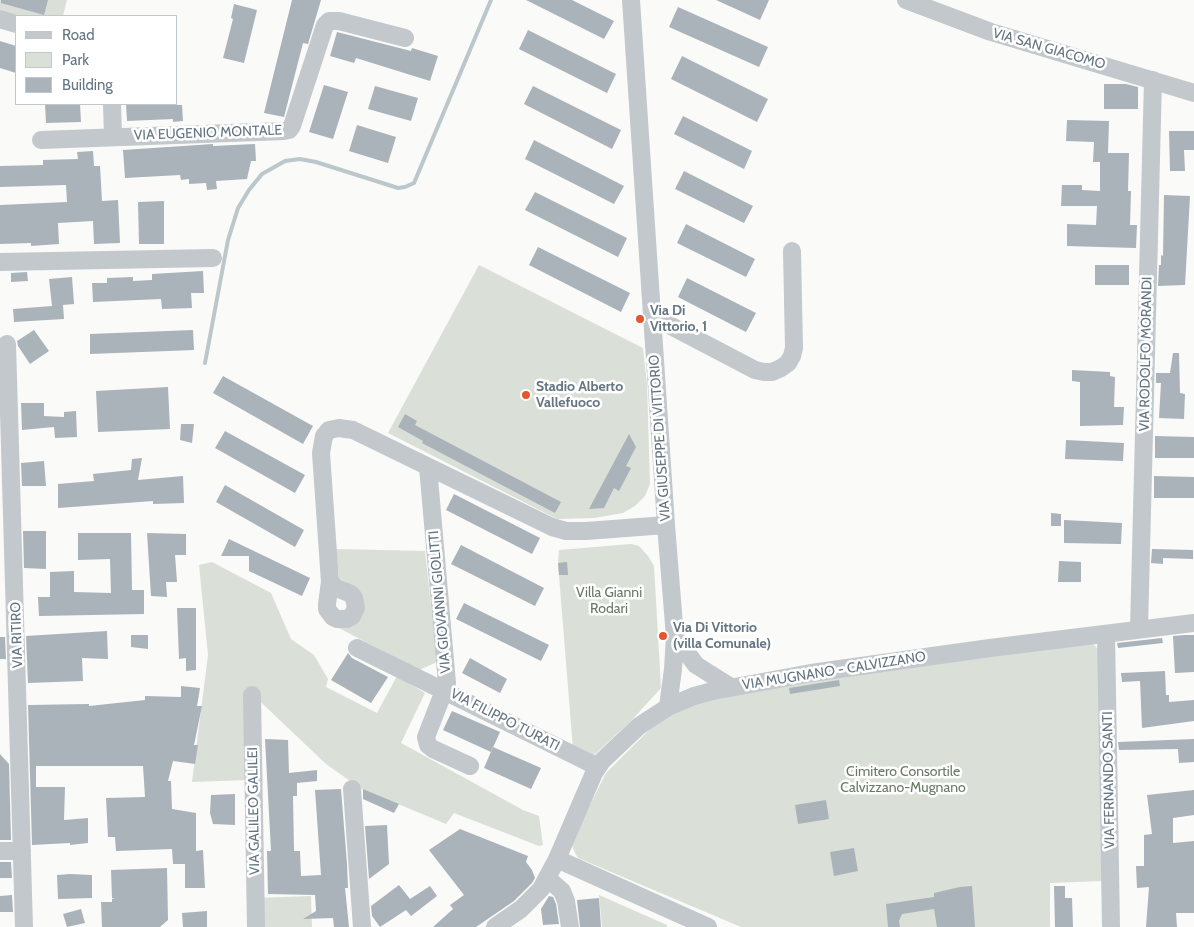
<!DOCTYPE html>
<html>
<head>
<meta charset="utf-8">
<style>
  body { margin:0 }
  #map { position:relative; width:1194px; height:927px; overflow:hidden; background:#fafaf8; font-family:Cabin,sans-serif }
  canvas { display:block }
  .legend { position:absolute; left:15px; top:15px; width:162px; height:90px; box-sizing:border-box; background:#fff; border:1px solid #c1c8cd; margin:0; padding:6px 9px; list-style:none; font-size:15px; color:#657683 }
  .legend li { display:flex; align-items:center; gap:10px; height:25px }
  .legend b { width:25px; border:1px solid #c1c8cd }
</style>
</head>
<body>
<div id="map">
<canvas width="1194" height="927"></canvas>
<ul class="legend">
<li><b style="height:6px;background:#c3c8cc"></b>Road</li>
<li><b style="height:14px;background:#dadfd7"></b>Park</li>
<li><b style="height:14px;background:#aab3b9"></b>Building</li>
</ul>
</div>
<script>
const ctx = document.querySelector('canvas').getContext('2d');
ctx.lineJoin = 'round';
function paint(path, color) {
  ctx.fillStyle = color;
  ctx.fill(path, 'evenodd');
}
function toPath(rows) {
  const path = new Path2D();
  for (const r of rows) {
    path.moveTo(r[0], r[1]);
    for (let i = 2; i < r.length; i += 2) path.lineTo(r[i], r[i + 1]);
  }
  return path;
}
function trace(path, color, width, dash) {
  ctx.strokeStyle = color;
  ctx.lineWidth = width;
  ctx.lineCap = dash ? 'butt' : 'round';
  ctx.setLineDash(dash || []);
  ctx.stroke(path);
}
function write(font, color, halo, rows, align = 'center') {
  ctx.font = font + ' Cabin,sans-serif';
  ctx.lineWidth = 5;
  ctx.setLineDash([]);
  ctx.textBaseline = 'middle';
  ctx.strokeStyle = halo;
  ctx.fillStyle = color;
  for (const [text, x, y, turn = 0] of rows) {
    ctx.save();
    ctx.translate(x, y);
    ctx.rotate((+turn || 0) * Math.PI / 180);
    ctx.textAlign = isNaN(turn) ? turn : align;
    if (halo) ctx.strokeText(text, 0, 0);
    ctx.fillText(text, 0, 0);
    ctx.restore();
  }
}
const green = toPath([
  [0,0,67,0,63,16,16,16,0,12],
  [479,265,643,348,647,385,650,484,645,496,635,506,623,513,594,518,557,519,388,433],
  [631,544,639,546,648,556,654,566,661,688,631,721,593,756,573,749,558,563,559,550],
  [336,549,425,551,437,662,419,670,337,627,348,624,349,584,339,578],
  [212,562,271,593,291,639,314,655,328,679,326,687,377,713,397,676,425,693,401,743,523,810,539,816,543,845,539,846,454,813,446,824,360,788,326,764,246,688,245,689,248,780,192,782,208,655,199,565],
  [1092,643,1100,651,1103,881,1050,883,1050,927,741,927,578,858,575,853,571,843,606,773,655,724,678,710,708,700,805,680],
  [599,895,667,925,667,927,602,927],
  [311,896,312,927,256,927,256,898]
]);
const stream = toPath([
  [205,363,228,240,238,208,249,190,262,174,285,161,300,159,316,162,398,188,405,187,414,183,491,0]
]);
const building = toPath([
  [1,0,48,0,44,15,1,3],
  [292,0,321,0,308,44,303,43,284,117,264,113],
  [526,0,572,0,614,21,604,39],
  [716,0,769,0,760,20],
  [234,4,257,10,244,63,223,58,233,19,231,18],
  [678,7,768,47,759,67,669,27],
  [528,30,616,74,607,93,519,49],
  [337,32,411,51,412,48,438,56,430,81,356,58,354,63,330,56],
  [0,41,16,46,16,73,0,68],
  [682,56,768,99,757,122,671,79],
  [1104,84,1126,84,1138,87,1138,109,1104,109],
  [324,85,348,92,333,139,309,132],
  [375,86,418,98,411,121,368,109],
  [533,86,621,130,612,149,524,104],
  [45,104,80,104,81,122,46,123],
  [126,104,182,105,183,121,173,122,173,119,127,121],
  [683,116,752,151,744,169,674,134],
  [1067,120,1109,121,1108,153,1129,153,1128,191,1131,191,1130,225,1137,225,1136,248,1067,246,1067,224,1096,225,1097,206,1061,206,1062,185,1082,185,1082,190,1100,191,1100,162,1093,162,1094,142,1066,141],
  [357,125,396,137,388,163,349,151],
  [1169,131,1194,131,1194,150,1184,150,1185,171,1170,171],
  [534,140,624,186,614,204,525,159],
  [213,144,213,146,255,144,256,161,251,161,247,179,216,181,217,189,207,190,206,183,189,184,189,179,181,180,180,175,125,178,123,150],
  [93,151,94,166,100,166,102,201,118,200,120,243,94,244,93,221,58,223,59,244,31,246,31,243,0,244,0,205,67,202,66,185,0,187,0,166,43,165,43,160,78,159,77,152],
  [684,171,753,206,744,223,675,189],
  [535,192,627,238,618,257,525,210],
  [1164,195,1190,196,1185,285,1158,286,1159,265,1161,265,1161,255,1163,256],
  [164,201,164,244,139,244,138,202],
  [686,224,755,259,746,277,677,243],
  [538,247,630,293,621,312,529,265],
  [1095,265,1129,265,1129,285,1095,285],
  [203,271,204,293,191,293,192,308,162,309,161,299,93,302,92,283,107,283,107,278,133,277,133,281,152,280,152,274],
  [27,272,28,281,11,282,11,273],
  [72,277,74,304,63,305,64,319,14,322,13,309,52,306,49,279],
  [687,278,756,313,746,332,678,297],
  [34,330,49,351,30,364,18,346,17,341],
  [193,330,194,350,90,354,90,334],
  [1173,353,1179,353,1180,393,1185,394,1184,419,1159,418,1161,383,1156,383,1156,373,1170,373],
  [1072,370,1110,372,1110,376,1115,377,1114,407,1124,407,1123,425,1080,426,1080,382,1072,381],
  [223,376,313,426,303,444,213,393],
  [168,387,170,429,98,432,96,391],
  [21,403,44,403,44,416,64,417,64,412,76,411,77,437,55,438,54,427,22,430],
  [405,414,417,421,415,425,561,502,555,513,422,443,423,441,398,427],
  [181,424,194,424,192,443,180,440],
  [225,431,305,475,295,493,215,448],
  [629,434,636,447,626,466,631,468,619,491,614,488,604,508,589,509],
  [1155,436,1194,437,1194,458,1155,458],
  [1066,440,1124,443,1123,461,1065,459],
  [142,458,138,480,183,476,184,503,153,504,153,501,58,508,58,484,94,481,93,474,131,470,132,459],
  [44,461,46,486,22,486,21,463],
  [1154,476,1194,477,1194,498,1154,498],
  [225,485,304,530,295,547,216,502],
  [454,494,540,538,532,554,446,510],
  [1051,513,1061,514,1061,526,1051,526],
  [1064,520,1122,523,1121,544,1064,543],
  [23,531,46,531,46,569,24,568],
  [78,533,131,533,132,590,144,590,144,614,39,616,38,597,50,597,50,572,74,571,74,592,111,593,110,559,78,560],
  [147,533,186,534,186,555,175,555,177,582,166,582,167,597,151,596],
  [229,539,310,578,302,596,249,571,249,556,221,556],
  [461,545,544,588,535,606,451,564],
  [1152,549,1193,550,1193,559,1163,558,1163,564,1151,563],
  [1059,561,1081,562,1081,582,1058,582],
  [567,562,568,575,559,575,558,563],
  [464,603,549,645,541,661,456,619],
  [177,608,196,608,196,670,186,671,186,658,179,659],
  [107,631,108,659,82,658,83,681,28,683,26,636],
  [131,635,148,635,148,649,131,647],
  [1185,635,1194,635,1194,672,1175,673,1173,636],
  [0,637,5,637,6,659,0,659],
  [1162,638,1163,643,1118,648,1117,643],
  [348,653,352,658,388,677,371,703,331,680],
  [470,658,507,679,500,693,462,673],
  [1165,671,1166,695,1169,695,1169,702,1194,700,1194,721,1142,728,1140,681,1122,682,1121,673],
  [839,680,840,686,790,694,789,688],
  [181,686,200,688,197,706,202,706,194,745,198,745,195,764,173,761,168,781,171,781,172,809,196,813,196,851,203,850,205,888,185,888,185,864,173,864,172,849,116,851,115,837,108,837,106,798,145,797,143,766,36,766,36,787,65,787,64,820,88,818,88,843,70,845,70,843,32,845,28,705,89,704,89,706,145,700,145,696,181,697],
  [452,711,500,732,491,752,443,730],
  [265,739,288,740,289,773,317,770,317,781,297,783,297,796,293,796,294,851,300,851,301,876,321,875,315,790,341,789,347,864,348,888,345,888,349,927,334,927,333,918,303,919,316,911,315,895,268,894,267,851,271,851],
  [1194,739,1194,762,1179,763,1178,749,1119,750,1118,742],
  [493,747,541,768,531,789,484,768],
  [0,754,9,764,11,840,0,840],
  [363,789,399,804,394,813,363,799],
  [1194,790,1194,815,1173,818,1173,843,1194,841,1194,913,1176,913,1177,927,1146,927,1149,887,1137,888,1136,866,1144,866,1144,835,1152,834,1147,795],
  [235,794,235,825,213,824,210,813,211,795],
  [826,800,829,819,798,824,795,805],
  [387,825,389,864,369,879,365,826],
  [460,829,528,856,526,862,532,870,535,878,532,883,514,901,476,927,433,927,453,909,450,905,464,895,429,850],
  [854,848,858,871,834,876,830,852],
  [0,862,11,862,12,878,0,878],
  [167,868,168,920,160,927,102,927,101,902,112,902,112,899,115,898,112,898,111,870],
  [70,874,92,875,92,898,58,899,57,875],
  [399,885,410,899,430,886,437,896,411,916,406,910,380,927,372,916,371,906],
  [972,886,975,927,937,927,934,909,902,914,899,921,900,927,888,927,886,904,934,897,934,893,960,887],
  [1054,886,1065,886,1065,898,1072,898,1073,927,1055,927],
  [12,895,13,912,0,912,0,896],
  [549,896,553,897,556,904,559,924,543,925,541,909],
  [599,898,601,927,580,927,577,900],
  [81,909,85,923,67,927,63,914],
  [207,911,207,927,183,927,182,913]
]);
const minor = toPath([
  [631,0,666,525,675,637,673,669,668,707],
  [906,0,991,32,1194,93],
  [0,19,16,24],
  [112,104,113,137],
  [41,140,284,131,289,130,292,126,325,25,329,21,339,21,405,38],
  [0,262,213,258],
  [652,316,755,370,764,372,772,372,781,368,788,363,792,356,794,348,792,251],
  [7,344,24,927],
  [428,467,447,683,426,737,428,745,433,749,470,766],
  [330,582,337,588,351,594,354,598,356,608,352,616,347,619,337,619,333,617,327,609,327,604,330,582,321,453,324,436,329,430,339,428,353,430,552,527,566,531,586,531,666,525],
  [1139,629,1153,80],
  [1106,634,1111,927],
  [675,637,696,665,731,687],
  [357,648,598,767],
  [252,695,256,927],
  [352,789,362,927],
  [0,851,22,851],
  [557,859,708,927],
  [547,878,562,891,566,901,570,927],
  [495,927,521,909,541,889,557,859,594,773,602,761,639,726,668,707,694,696,713,691,811,673,990,648,1194,623]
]);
const markers = [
  [640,319,5,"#e4572e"],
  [526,395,5,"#e4572e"],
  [663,636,5,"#e4572e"]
];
const streetNames = [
  ["VIA SAN GIACOMO",1049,49,16],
  ["VIA EUGENIO MONTALE",208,133,-2],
  ["VIA RODOLFO MORANDI",1146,354,-89],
  ["VIA GIUSEPPE DI VITTORIO",660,438,-94],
  ["VIA GIOVANNI GIOLITTI",440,602,-95],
  ["VIA RITIRO",17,635,-92],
  ["VIA MUGNANO - CALVIZZANO",834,671,-9],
  ["VIA FILIPPO TURATI",505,720,27],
  ["VIA FERNANDO SANTI",1109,780,-91],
  ["VIA GALILEO GALILEI",254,811,-91]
];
const poiNames = [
  ["Via Di",650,311],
  ["Vittorio, 1",650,327],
  ["Stadio Alberto",536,387],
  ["Vallefuoco",536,403],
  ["Via Di Vittorio",673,628],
  ["(villa Comunale)",673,644]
];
const parkNames = [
  ["Villa Gianni",609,593],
  ["Rodari",609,609],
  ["Cimitero Consortile",903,772],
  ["Calvizzano-Mugnano",903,788]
];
paint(green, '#dadfd7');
trace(stream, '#bbc7cb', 4);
paint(building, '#aab3b9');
trace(minor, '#c3c8cc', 18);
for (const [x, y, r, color] of markers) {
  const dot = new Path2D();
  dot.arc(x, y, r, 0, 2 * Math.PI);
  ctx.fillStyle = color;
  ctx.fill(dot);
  trace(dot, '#fff', 2);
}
write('14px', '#657683', '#fff', streetNames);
write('bold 14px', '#657683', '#fff', poiNames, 'left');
write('14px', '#687a64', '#fff', parkNames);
</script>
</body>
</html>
